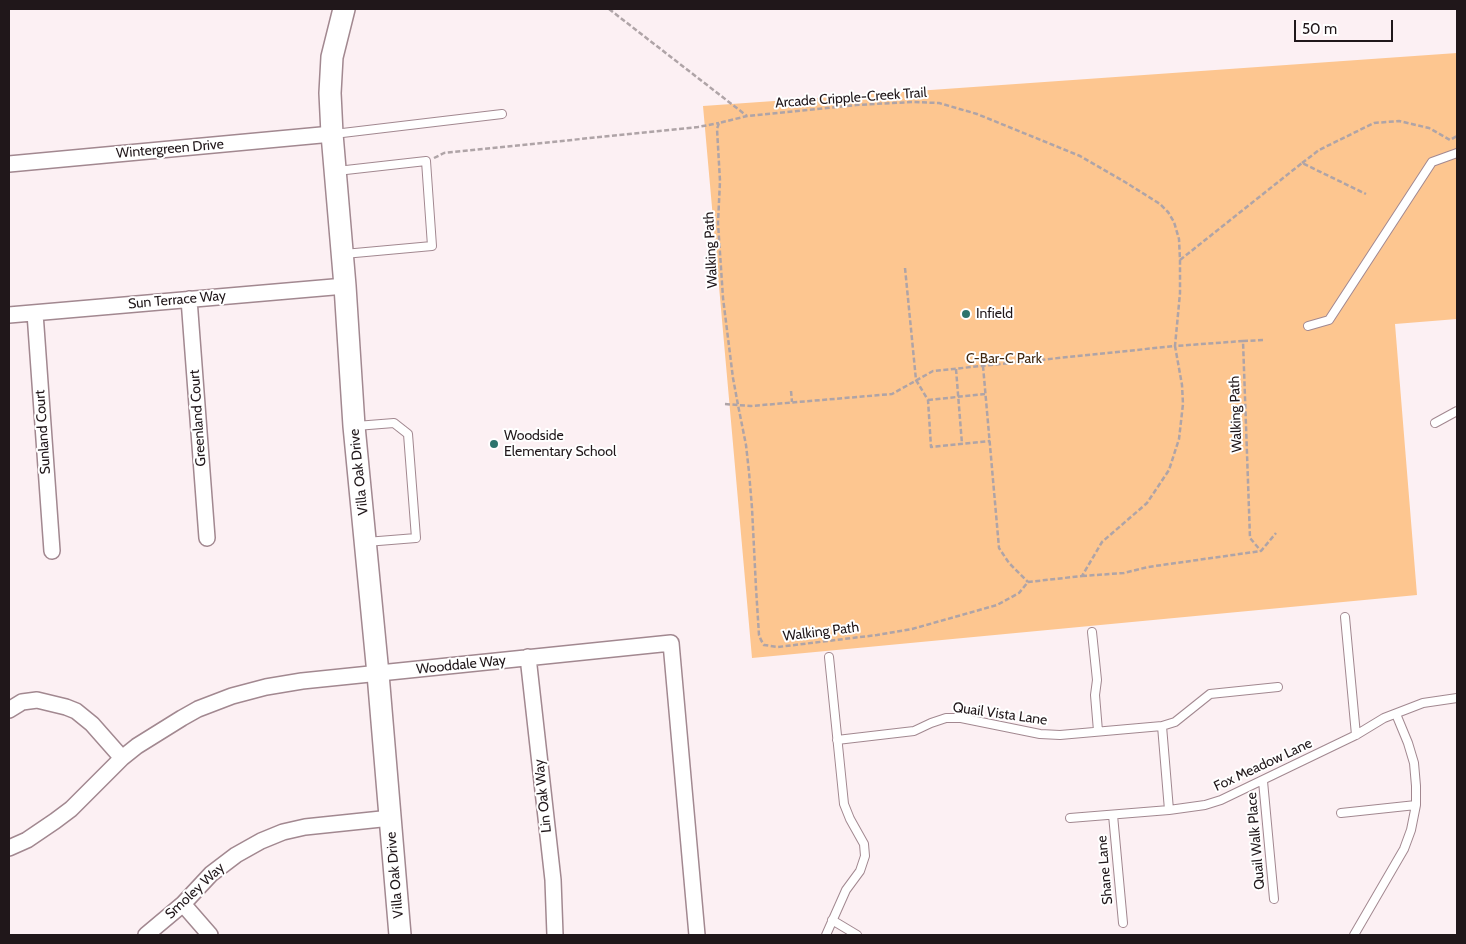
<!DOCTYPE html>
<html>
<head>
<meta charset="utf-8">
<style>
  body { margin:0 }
  #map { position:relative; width:1466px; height:944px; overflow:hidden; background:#fcf0f3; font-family:Cabin,sans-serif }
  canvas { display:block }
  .frame { position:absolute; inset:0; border:10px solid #20171a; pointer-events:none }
  .scale { position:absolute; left:1294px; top:20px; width:99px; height:22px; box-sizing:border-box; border:2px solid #20171a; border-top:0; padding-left:6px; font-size:15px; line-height:18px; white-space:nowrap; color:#20171a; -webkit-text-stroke:4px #fff; paint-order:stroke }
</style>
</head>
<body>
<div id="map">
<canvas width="1466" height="944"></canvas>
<div class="frame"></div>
<div class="scale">50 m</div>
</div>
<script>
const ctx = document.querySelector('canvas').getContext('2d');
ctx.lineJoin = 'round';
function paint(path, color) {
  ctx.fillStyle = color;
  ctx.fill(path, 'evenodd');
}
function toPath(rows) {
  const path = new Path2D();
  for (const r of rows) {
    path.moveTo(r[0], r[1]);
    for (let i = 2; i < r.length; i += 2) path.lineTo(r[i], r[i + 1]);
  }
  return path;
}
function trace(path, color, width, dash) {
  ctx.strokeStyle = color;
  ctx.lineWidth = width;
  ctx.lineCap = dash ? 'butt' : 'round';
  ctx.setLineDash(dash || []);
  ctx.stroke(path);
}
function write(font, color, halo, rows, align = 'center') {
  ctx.font = font + ' Cabin,sans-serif';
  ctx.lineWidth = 4;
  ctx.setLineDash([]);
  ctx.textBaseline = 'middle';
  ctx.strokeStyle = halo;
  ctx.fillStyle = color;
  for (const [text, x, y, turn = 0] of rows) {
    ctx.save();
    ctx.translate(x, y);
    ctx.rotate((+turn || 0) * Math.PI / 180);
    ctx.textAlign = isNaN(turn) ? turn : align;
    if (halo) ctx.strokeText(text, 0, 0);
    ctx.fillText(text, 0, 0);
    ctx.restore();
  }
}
const green = toPath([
  [1457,53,1457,319,1395,324,1417,595,752,658,703,106]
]);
const path = toPath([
  [609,9,747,116],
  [434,158,444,153,698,127,719,123],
  [1302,163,1319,150,1374,123,1399,121,1429,128,1450,140,1457,136],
  [1180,260,1302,163,1366,194],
  [905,268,916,380,928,400,931,447,990,441],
  [1243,341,1265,340],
  [983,366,999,548,1009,563,1028,582],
  [956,369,962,444],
  [791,391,792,402],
  [928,400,985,394],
  [725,404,751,406,892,394,933,371,1175,346,1182,385,1183,404,1179,439,1169,470,1147,503,1102,542,1082,576,1028,582,1019,593,997,605,912,629,877,635,778,647,764,645,761,640,759,635,756,588,752,508,749,472,746,445,738,405,733,378,723,298,718,223,720,181,717,129,719,123,747,116,856,105,912,102,939,103,977,114,1080,156,1125,182,1160,204,1168,212,1174,222,1179,239,1180,260,1180,293,1175,346,1243,341,1250,538,1261,551],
  [1082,576,1124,573,1148,567,1261,551,1276,533]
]);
const lane = toPath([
  [334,134,502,114],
  [337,171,426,161,432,246,344,254],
  [1308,326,1329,320,1432,162,1457,153],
  [1435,423,1457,411],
  [356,426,394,423,408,434,416,538,366,542],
  [1345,617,1356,735],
  [1092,632,1097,680,1095,695,1098,731],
  [1162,726,1169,810],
  [837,740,914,731,931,723,946,718,961,718,1040,734,1060,735,1162,726,1175,722,1210,694,1278,687],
  [1263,781,1274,899],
  [1341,813,1416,805],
  [1113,815,1123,923],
  [1070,818,1169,810,1205,805,1221,800,1356,735,1384,718,1423,703,1457,698],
  [832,920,857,935],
  [826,935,846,890,860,871,865,856,864,844,850,819,844,804,829,657],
  [1354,935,1404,849,1411,830,1416,805,1416,786,1414,763,1408,743,1396,714]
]);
const street = toPath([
  [9,164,332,134],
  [189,299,207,538],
  [35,313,52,551],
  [9,315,345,286],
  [528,657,553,880,555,935],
  [9,710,22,702,37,700,66,707,76,711,92,724,122,758],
  [9,848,27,840,55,821,71,809,122,758,137,746,182,718,198,709,232,696,266,687,302,681,671,643,697,935],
  [183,904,210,935],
  [146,935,183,904,211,874,236,855,261,841,283,832,305,827,391,818]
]);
const secondary = toPath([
  [344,9,332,57,330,93,332,134,345,286,354,426,378,674,400,935]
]);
const markers = [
  [966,314,5,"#2c746d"],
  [494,444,5,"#2c746d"]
];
const streetNames = [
  ["Arcade Cripple-Creek Trail",851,98,-4],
  ["Wintergreen Drive",170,149,-5],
  ["Walking Path",711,250,-93],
  ["Sun Terrace Way",177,300,-5],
  ["Walking Path",1236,414,-92],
  ["Greenland Court",198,418,-94],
  ["Sunland Court",43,432,-94],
  ["Villa Oak Drive",359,472,-96],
  ["Walking Path",821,632,-7],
  ["Wooddale Way",461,665,-6],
  ["Quail Vista Lane",1000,714,8],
  ["Fox Meadow Lane",1263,765,-25],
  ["Lin Oak Way",543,796,-96],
  ["Quail Walk Place",1256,841,-95],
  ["Shane Lane",1105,870,-95],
  ["Villa Oak Drive",395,875,-95],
  ["Smoley Way",195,891,-43]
];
const poiNames = [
  ["Infield",976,314],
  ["Woodside",504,436],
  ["Elementary School",504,452]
];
const parkNames = [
  ["C-Bar-C Park",1004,359]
];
paint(green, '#fdc690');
trace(lane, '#a28890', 10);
trace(street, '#a28890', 18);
trace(secondary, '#a28890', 24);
trace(path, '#afa4a7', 2.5, [5, 2.5]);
trace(lane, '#fff', 8);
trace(street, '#fff', 15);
trace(secondary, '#fff', 21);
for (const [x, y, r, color] of markers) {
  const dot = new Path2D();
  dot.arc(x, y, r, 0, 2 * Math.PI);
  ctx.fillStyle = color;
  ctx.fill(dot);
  trace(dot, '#fff', 2);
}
write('14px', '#20171a', '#fff', streetNames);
write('14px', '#20171a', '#fff', poiNames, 'left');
write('14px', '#422a11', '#fff', parkNames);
</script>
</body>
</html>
